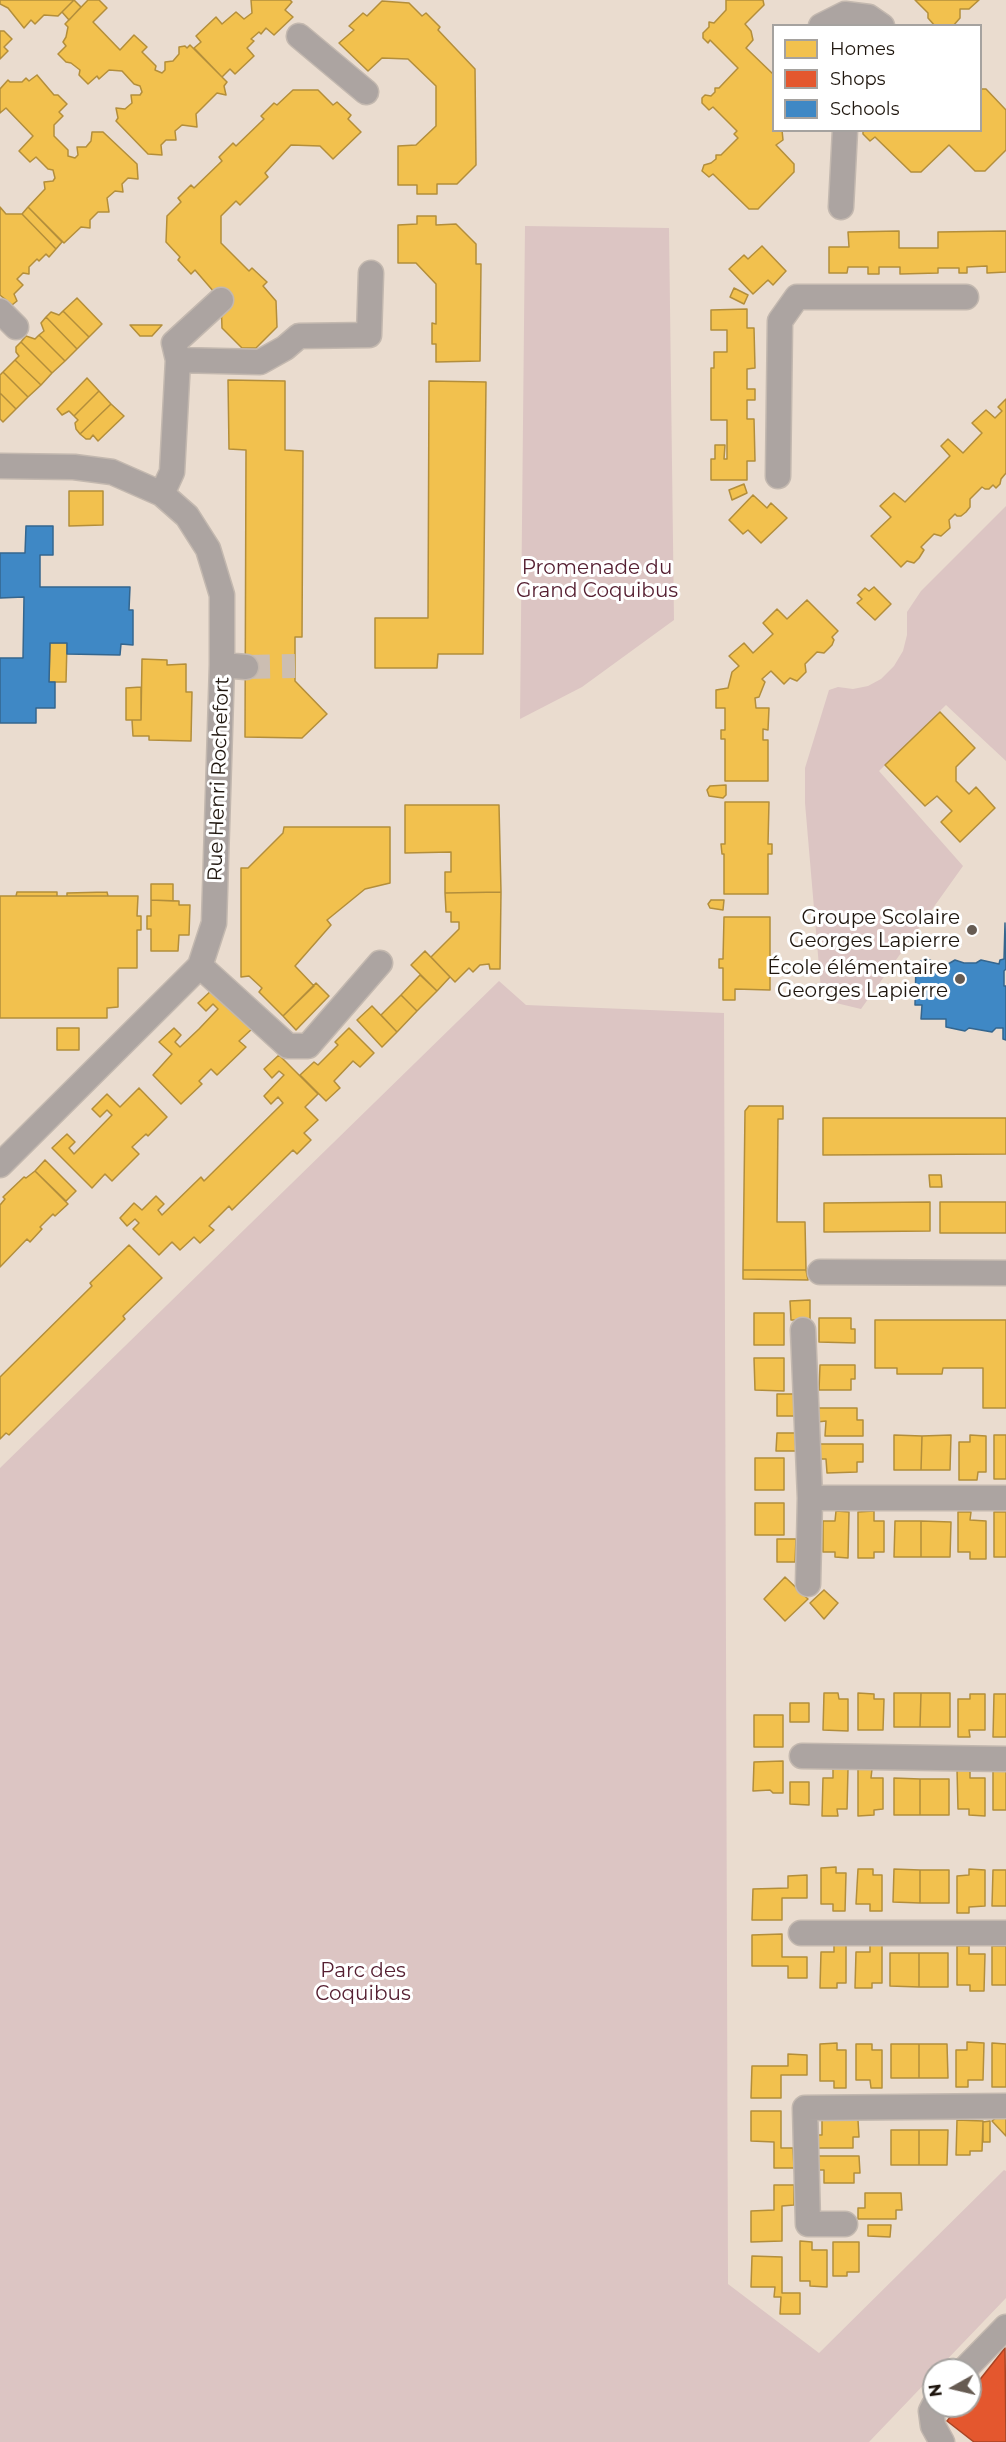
<!DOCTYPE html>
<html>
<head>
<meta charset="utf-8">
<style>
  body { margin:0 }
  #map { position:relative; width:1006px; height:2442px; overflow:hidden; background:#eadccf; font-family:Montserrat,sans-serif }
  canvas { display:block }
  .legend { position:absolute; left:772px; top:24px; width:210px; height:108px; box-sizing:border-box; background:#fff; border:2px solid #a5a29f; margin:0; padding:8px 10px; list-style:none; font-size:18px; color:#1f160e }
  .legend li { display:flex; align-items:center; gap:12px; height:30px }
  .legend b { width:30px; border:2px solid #a5a29f }
  .north { position:absolute; left:922px; top:2358px; width:60px; height:60px; box-sizing:border-box; background:#fff; border:2px solid #a5a29f; border-radius:50%; rotate:262deg; font-size:16px; font-weight:700; line-height:24px; text-align:center; color:#1f160e }
  .north::after { content:''; display:block; margin:auto; width:21px; height:27px; background:#665b52; clip-path:polygon(50% 0,100% 100%,50% 72%,0 100%) }
</style>
</head>
<body>
<div id="map">
<canvas width="1006" height="2442"></canvas>
<ul class="legend">
<li><b style="height:16px;background:#f2c14e"></b>Homes</li>
<li><b style="height:16px;background:#e4572e"></b>Shops</li>
<li><b style="height:16px;background:#3f88c5"></b>Schools</li>
</ul>
<div class="north">N</div>
</div>
<script>
const ctx = document.querySelector('canvas').getContext('2d');
ctx.lineJoin = 'round';
function paint(path, color) {
  ctx.fillStyle = color;
  ctx.fill(path, 'evenodd');
}
function toPath(rows) {
  const path = new Path2D();
  for (const r of rows) {
    path.moveTo(r[0], r[1]);
    for (let i = 2; i < r.length; i += 2) path.lineTo(r[i], r[i + 1]);
  }
  return path;
}
function trace(path, color, width, dash) {
  ctx.strokeStyle = color;
  ctx.lineWidth = width;
  ctx.lineCap = dash ? 'butt' : 'round';
  ctx.setLineDash(dash || []);
  ctx.stroke(path);
}
function write(font, color, halo, rows, align = 'center') {
  ctx.font = font + ' Montserrat,sans-serif';
  ctx.lineWidth = 6;
  ctx.setLineDash([]);
  ctx.textBaseline = 'middle';
  ctx.strokeStyle = halo;
  ctx.fillStyle = color;
  for (const [text, x, y, turn = 0] of rows) {
    ctx.save();
    ctx.translate(x, y);
    ctx.rotate((+turn || 0) * Math.PI / 180);
    ctx.textAlign = isNaN(turn) ? turn : align;
    if (halo) ctx.strokeText(text, 0, 0);
    ctx.fillText(text, 0, 0);
    ctx.restore();
  }
}
const green = toPath([
  [525,226,669,228,674,620,582,687,520,719],
  [1006,506,1006,761,946,705,879,771,963,866,861,1009,836,1003,821,990,805,803,805,768,829,690,838,687,853,689,868,686,881,679,894,666,903,651,907,635,907,612,921,591],
  [499,981,526,1005,724,1013,728,2284,819,2353,1004,2170,1006,2171,1006,2298,937,2370,934,2370,934,2374,869,2442,0,2442,0,1468]
]);
const homes = toPath([
  [0,0,74,0,58,16,44,15,35,24,31,20,24,28,8,8,0,4,0,0],
  [74,0,81,7,69,20,62,12,74,0],
  [88,0,99,0,107,8,93,22,120,50,134,35,147,47,142,52,156,66,155,70,162,73,165,70,165,62,173,61,179,54,179,47,185,46,187,48,190,45,227,82,224,86,226,95,217,93,196,114,197,127,182,125,175,131,176,140,166,140,161,145,162,155,148,154,116,121,118,118,116,108,125,109,132,103,131,95,140,95,142,92,140,86,134,84,122,71,109,70,99,79,97,76,88,84,79,75,80,70,71,63,66,62,58,54,66,46,63,42,66,37,68,27,65,24,88,0],
  [251,0,290,0,292,2,285,10,293,17,274,35,266,28,261,34,259,32,251,39,254,41,247,48,254,56,235,74,230,69,222,77,194,48,201,42,196,36,216,17,222,24,236,12,244,19,252,13,251,0],
  [726,0,763,0,764,5,745,24,751,31,753,40,746,48,774,75,774,130,782,130,783,140,776,145,794,164,794,172,758,209,749,209,713,174,709,177,702,171,704,165,711,163,716,159,716,155,721,155,738,138,734,134,737,131,713,107,709,110,702,103,702,98,705,95,711,96,715,92,715,88,719,88,738,68,710,40,708,43,703,38,703,33,709,27,709,22,714,23,726,10,726,0],
  [915,0,979,0,969,9,960,9,960,18,953,26,935,26,928,18,928,13,915,0],
  [382,1,409,3,422,16,426,13,440,27,438,30,475,69,476,165,457,184,437,184,437,194,417,194,417,185,398,185,398,146,416,145,436,126,436,86,408,59,382,58,368,71,339,43,354,30,349,26,363,13,367,16,382,1],
  [0,31,4,31,12,39,4,47,8,51,0,59,0,31],
  [37,75,54,95,58,95,67,104,59,112,63,116,54,125,54,136,68,150,68,156,75,158,78,155,77,147,86,147,91,141,92,132,103,132,137,164,138,179,128,178,122,184,123,192,115,191,107,198,109,212,98,212,90,220,90,228,81,227,64,243,28,207,45,189,44,182,53,181,55,178,53,170,48,169,36,157,30,162,19,151,33,136,6,108,0,113,0,89,8,80,10,82,22,82,26,78,29,81,37,75],
  [980,89,986,89,1006,110,1006,150,985,171,975,171,949,145,921,172,911,172,875,137,870,141,863,134,863,130,980,130,980,89],
  [293,90,318,90,333,105,337,102,351,115,348,119,361,132,333,159,320,146,291,145,265,173,268,177,240,205,236,201,221,216,221,243,249,271,252,268,267,282,263,286,276,301,277,327,256,348,242,348,222,328,221,300,195,270,191,274,178,260,180,257,166,242,167,216,181,202,178,198,191,185,194,188,222,161,219,157,233,143,236,146,264,119,261,116,274,103,277,105,293,90],
  [0,207,6,214,22,214,56,249,49,257,46,254,39,261,37,259,29,267,29,274,23,273,17,279,23,285,14,294,17,301,12,305,0,295,0,207],
  [28,207,62,242,56,249,22,214,28,207],
  [417,216,436,216,436,225,456,224,476,244,476,264,481,264,480,361,436,362,436,344,432,344,432,323,436,324,436,284,416,263,398,263,398,225,417,224,417,216],
  [899,231,899,248,938,248,938,232,1006,231,1006,272,987,273,987,266,967,267,967,273,959,273,959,268,938,268,938,273,900,274,900,267,879,267,879,274,868,274,868,267,848,267,847,273,829,273,829,247,849,247,848,232,899,231],
  [762,246,786,271,773,285,768,280,753,294,729,269,744,255,748,259,762,246],
  [734,288,748,295,744,304,730,297,734,288],
  [77,298,102,324,89,337,63,311,77,298],
  [747,309,747,328,754,328,755,368,747,369,747,389,755,389,755,400,747,400,747,419,754,419,755,461,747,461,747,480,711,480,711,459,715,459,715,445,725,445,724,459,727,459,727,420,711,420,711,368,714,368,714,352,727,352,727,330,711,330,711,310,747,309],
  [63,311,89,337,77,349,46,317,51,312,59,315,63,311],
  [46,317,77,349,65,361,39,335,44,331,41,323,46,317],
  [130,325,162,325,152,336,140,336,130,325],
  [39,335,65,361,52,373,21,342,26,336,35,339,39,335],
  [21,342,52,373,41,385,15,360,19,356,16,352,16,347,21,342],
  [15,360,41,385,28,397,3,372,15,360],
  [3,372,28,397,16,409,0,393,0,375,3,372],
  [87,378,99,391,74,416,69,411,62,415,57,409,87,378],
  [228,380,285,381,285,450,303,451,302,637,295,637,295,681,327,714,302,738,245,737,246,450,229,449,228,380],
  [429,381,486,382,483,654,438,654,437,668,375,668,375,618,428,618,429,381],
  [99,391,111,404,80,434,76,429,75,423,78,420,74,416,99,391],
  [0,393,16,409,3,422,0,419,0,393],
  [1006,399,1006,473,1001,479,1000,484,996,488,993,485,989,489,985,489,982,487,970,499,970,507,966,512,961,516,957,516,955,514,949,520,950,528,941,536,934,534,921,547,924,550,919,558,914,563,907,561,901,567,871,536,891,517,880,506,894,493,905,502,950,456,941,446,948,439,963,453,982,433,972,423,986,410,995,418,1002,411,998,407,1006,399],
  [111,404,124,416,98,441,93,435,90,439,86,439,80,434,111,404],
  [744,484,747,493,732,500,729,490,744,484],
  [69,491,103,491,103,525,69,526,69,491],
  [753,495,767,508,771,503,787,518,761,543,748,530,743,534,729,520,753,495],
  [874,587,891,604,875,620,857,603,862,599,858,595,865,588,869,591,874,587],
  [807,600,838,631,832,637,834,640,832,645,824,653,817,652,805,664,806,672,797,681,790,678,784,684,771,671,762,679,765,682,759,697,755,698,756,708,769,708,768,730,763,729,763,740,768,740,768,781,725,781,725,739,721,739,721,730,725,730,725,708,716,708,716,690,728,688,732,672,739,666,729,656,744,643,753,653,773,634,763,623,777,609,787,619,807,600],
  [50,643,67,643,66,682,49,682,50,643],
  [142,659,167,660,167,665,186,664,186,692,192,692,191,741,149,740,149,736,133,736,132,720,141,720,142,659],
  [141,687,141,720,126,720,126,688,141,687],
  [940,712,975,748,956,767,956,781,969,794,976,787,995,808,960,842,941,822,952,811,937,796,925,806,885,765,940,712],
  [726,785,726,795,723,798,709,796,707,790,710,786,726,785],
  [725,802,769,802,768,844,772,844,772,854,768,854,768,894,724,894,724,854,722,854,721,844,725,844,725,802],
  [405,805,499,805,501,892,445,893,445,872,451,872,451,852,405,853,405,805],
  [284,827,390,827,390,883,365,889,327,920,331,925,295,966,314,986,283,1016,259,992,262,988,249,976,241,977,241,868,248,868,283,833,284,827],
  [151,884,173,884,173,901,151,900,151,884],
  [17,892,57,892,57,896,16,896,17,892],
  [107,892,108,896,67,896,67,893,107,892],
  [501,892,500,969,490,969,489,964,480,965,473,972,469,968,455,982,431,957,459,929,459,922,451,922,451,912,446,912,445,893,501,892],
  [0,896,138,896,137,916,141,916,141,930,137,930,137,968,118,968,118,1007,107,1008,107,1018,0,1018,0,896],
  [151,900,179,901,179,905,190,905,189,935,179,935,178,951,151,951,151,929,147,929,147,916,151,916,151,900],
  [711,900,724,900,723,910,710,908,708,904,711,900],
  [724,917,770,917,770,990,735,989,735,1000,723,1000,723,968,719,968,719,959,723,959,724,917],
  [425,951,450,977,437,991,411,965,425,951],
  [420,975,437,991,417,1011,401,995,420,975],
  [316,983,329,996,296,1030,283,1016,316,983],
  [214,988,253,1028,239,1041,246,1047,217,1075,211,1069,199,1081,202,1084,181,1104,153,1075,172,1054,159,1042,174,1028,181,1035,175,1042,180,1047,199,1029,218,1009,213,1004,206,1011,198,1003,214,988],
  [401,995,417,1011,397,1032,381,1015,401,995],
  [372,1006,397,1032,382,1047,357,1020,372,1006],
  [57,1028,79,1028,79,1050,57,1050,57,1028],
  [349,1028,374,1053,360,1067,353,1061,334,1081,340,1088,326,1101,300,1075,314,1062,318,1065,338,1045,335,1042,349,1028],
  [279,1055,318,1094,305,1107,318,1120,304,1133,311,1140,297,1154,293,1150,232,1210,229,1206,209,1226,214,1230,200,1243,194,1237,180,1250,172,1242,159,1255,133,1229,139,1223,135,1219,127,1226,120,1218,134,1203,142,1210,156,1196,164,1204,158,1210,162,1215,201,1177,204,1181,283,1103,278,1097,271,1104,264,1096,284,1075,279,1071,272,1078,264,1069,279,1055],
  [139,1088,167,1117,148,1136,146,1134,132,1147,139,1154,112,1181,105,1174,92,1188,52,1148,67,1134,75,1142,69,1148,74,1154,112,1115,107,1110,100,1117,92,1109,107,1094,120,1107,139,1088],
  [749,1106,783,1106,783,1119,778,1119,777,1222,805,1222,806,1270,743,1270,745,1111,749,1106],
  [823,1118,1006,1118,1006,1154,823,1155,823,1118],
  [45,1160,76,1191,66,1201,35,1171,45,1160],
  [35,1171,68,1204,55,1216,53,1214,40,1227,42,1229,30,1242,27,1239,0,1267,0,1205,5,1199,3,1197,24,1177,26,1178,35,1171],
  [929,1175,941,1175,942,1187,930,1187,929,1175],
  [930,1202,930,1231,824,1232,824,1203,930,1202],
  [940,1202,1006,1202,1006,1233,940,1233,940,1202],
  [129,1245,162,1278,123,1316,125,1319,9,1435,6,1433,0,1439,0,1377,92,1286,90,1283,129,1245],
  [743,1270,806,1270,808,1280,743,1279,743,1270],
  [810,1300,810,1320,791,1320,790,1301,810,1300],
  [754,1313,784,1313,784,1345,754,1345,754,1313],
  [819,1318,851,1318,851,1329,855,1329,855,1343,819,1342,819,1318],
  [875,1320,1006,1320,1006,1408,983,1408,983,1368,943,1368,942,1374,897,1374,897,1368,875,1368,875,1320],
  [754,1358,784,1358,784,1391,755,1390,754,1358],
  [820,1365,855,1365,855,1379,851,1379,851,1390,819,1390,820,1365],
  [777,1394,795,1394,795,1416,777,1416,777,1394],
  [818,1408,857,1408,857,1420,863,1420,863,1436,825,1436,826,1421,817,1422,818,1408],
  [777,1433,795,1433,796,1451,776,1451,777,1433],
  [894,1435,922,1436,921,1470,894,1470,894,1435],
  [951,1435,950,1470,921,1470,922,1436,951,1435],
  [970,1435,986,1436,986,1472,978,1472,977,1480,959,1480,959,1442,970,1442,970,1435],
  [994,1435,1006,1435,1006,1479,994,1479,994,1435],
  [817,1444,863,1444,863,1462,857,1462,857,1472,827,1473,826,1459,817,1459,817,1444],
  [755,1458,784,1458,784,1490,755,1490,755,1458],
  [755,1503,784,1503,784,1535,755,1535,755,1503],
  [836,1511,849,1512,848,1558,835,1557,835,1552,823,1552,823,1521,835,1521,836,1511],
  [874,1511,874,1521,884,1521,884,1552,874,1552,874,1558,858,1558,858,1512,874,1511],
  [958,1512,971,1512,970,1520,986,1521,986,1559,970,1559,970,1552,958,1552,958,1512],
  [994,1512,1006,1512,1006,1557,994,1557,994,1512],
  [895,1521,921,1521,921,1557,894,1557,895,1521],
  [921,1521,951,1522,950,1557,921,1557,921,1521],
  [777,1539,796,1539,795,1562,777,1562,777,1539],
  [785,1577,808,1599,785,1621,764,1599,785,1577],
  [824,1590,838,1603,824,1619,810,1603,824,1590],
  [824,1693,838,1693,839,1699,848,1699,848,1731,823,1730,824,1693],
  [858,1693,874,1694,874,1699,884,1699,883,1730,858,1730,858,1693],
  [894,1693,921,1693,920,1727,894,1727,894,1693],
  [921,1693,950,1693,950,1727,920,1727,921,1693],
  [970,1694,985,1694,985,1730,969,1730,970,1737,958,1737,958,1699,970,1699,970,1694],
  [994,1694,1006,1694,1006,1737,993,1737,994,1694],
  [790,1703,809,1703,809,1722,790,1722,790,1703],
  [754,1715,783,1715,783,1747,754,1747,754,1715],
  [783,1761,783,1793,773,1793,770,1790,753,1791,754,1762,783,1761],
  [833,1769,848,1769,847,1809,837,1809,838,1816,822,1816,823,1778,833,1778,833,1769],
  [858,1769,872,1769,871,1778,883,1778,883,1809,874,1810,874,1815,858,1816,858,1769],
  [957,1769,970,1769,970,1778,985,1778,985,1816,969,1815,969,1809,958,1809,957,1769],
  [1006,1769,1006,1810,993,1810,993,1770,1006,1769],
  [894,1778,920,1779,920,1815,894,1815,894,1778],
  [920,1779,949,1779,949,1815,920,1815,920,1779],
  [790,1782,809,1782,809,1805,790,1804,790,1782],
  [836,1867,836,1873,846,1873,845,1911,833,1911,833,1904,821,1904,821,1868,836,1867],
  [858,1869,873,1869,873,1875,882,1875,882,1911,870,1911,870,1904,856,1904,858,1869],
  [894,1869,920,1870,920,1903,893,1902,894,1869],
  [969,1869,985,1870,985,1906,969,1907,969,1913,957,1913,957,1876,969,1875,969,1869],
  [920,1870,949,1870,949,1903,920,1903,920,1870],
  [993,1870,1006,1870,1006,1906,992,1906,993,1870],
  [807,1875,807,1898,782,1898,782,1920,752,1920,753,1889,788,1888,788,1876,807,1875],
  [782,1934,782,1957,807,1957,807,1978,788,1978,788,1966,752,1966,752,1935,782,1934],
  [834,1944,846,1944,846,1983,837,1983,837,1988,820,1988,821,1952,834,1952,834,1944],
  [870,1944,882,1944,882,1983,872,1983,872,1988,855,1988,856,1952,870,1952,870,1944],
  [957,1946,969,1946,969,1954,985,1954,984,1991,970,1991,970,1985,957,1985,957,1946],
  [992,1946,1006,1946,1006,1985,992,1985,992,1946],
  [890,1953,919,1953,919,1987,890,1986,890,1953],
  [919,1953,948,1953,948,1987,919,1987,919,1953],
  [967,2042,984,2043,983,2080,968,2080,968,2087,956,2087,956,2050,967,2050,967,2042],
  [837,2043,837,2050,846,2050,846,2088,834,2088,834,2081,820,2081,820,2044,837,2043],
  [992,2043,1006,2044,1006,2087,992,2087,992,2043],
  [856,2044,872,2044,872,2050,882,2050,882,2088,871,2088,870,2080,856,2080,856,2044],
  [891,2044,919,2044,919,2078,891,2078,891,2044],
  [919,2044,947,2044,948,2078,919,2078,919,2044],
  [788,2054,807,2055,807,2075,781,2075,781,2098,751,2098,752,2066,788,2066,788,2054],
  [751,2111,781,2111,781,2148,793,2148,794,2168,774,2168,774,2142,751,2141,751,2111],
  [1002,2113,1006,2118,1006,2136,992,2121,1002,2113],
  [822,2120,858,2120,859,2137,853,2137,853,2148,815,2148,815,2135,822,2135,822,2120],
  [957,2120,983,2121,982,2151,970,2151,970,2155,956,2155,957,2120],
  [990,2121,990,2142,983,2142,983,2122,990,2121],
  [891,2130,919,2130,919,2165,891,2165,891,2130],
  [919,2130,948,2130,947,2165,919,2165,919,2130],
  [815,2156,859,2156,860,2173,854,2173,854,2183,824,2183,824,2170,815,2170,815,2156],
  [774,2185,794,2185,794,2205,782,2206,782,2241,751,2242,751,2211,774,2210,774,2185],
  [865,2193,901,2193,902,2210,896,2210,896,2219,858,2219,858,2208,865,2208,865,2193],
  [868,2225,891,2225,890,2237,868,2236,868,2225],
  [800,2241,812,2242,812,2250,827,2250,827,2287,810,2286,810,2281,800,2281,800,2241],
  [833,2242,859,2242,859,2272,847,2272,847,2276,833,2276,833,2242],
  [752,2256,782,2257,782,2293,800,2293,800,2314,780,2314,781,2297,774,2297,775,2287,751,2287,752,2256]
]);
const shops = toPath([
  [1005,2348,1006,2442,974,2442,947,2421,959,2406,970,2406,970,2392,1005,2348]
]);
const schools = toPath([
  [26,526,53,526,53,555,40,555,40,587,130,587,129,610,133,610,133,645,121,644,120,655,67,654,67,643,50,643,49,682,55,682,55,708,36,708,36,723,0,723,0,658,23,658,24,597,0,598,0,553,25,553,26,526],
  [1005,923,1006,969,1004,971,1004,986,1006,986,1006,1040,1003,1039,1003,1028,996,1028,992,1032,969,1028,965,1031,946,1027,946,1019,921,1019,922,1005,915,1005,916,963,927,959,939,964,948,964,955,960,964,963,976,963,981,960,999,964,1000,960,1004,959,1005,923]
]);
const minorTunnel = toPath([
  [246,667,295,666]
]);
const minor = toPath([
  [821,26,845,14,869,17,882,26],
  [299,36,366,92],
  [841,207,845,130],
  [0,311,16,327],
  [178,360,174,343,221,300],
  [0,466,74,467,112,472,162,494,187,516,208,549,222,595,222,665,214,923,200,966,0,1165],
  [778,476,780,321,797,297,966,297],
  [162,494,172,472,178,360,260,362,285,348,299,336,369,335,371,273],
  [222,665,246,667],
  [200,966,288,1046,308,1046,380,963],
  [820,1272,1006,1273],
  [803,1330,810,1498,1006,1498],
  [808,1584,810,1498],
  [802,1756,1006,1759],
  [801,1933,1006,1933],
  [845,2224,808,2224,805,2108,1006,2106],
  [964,2370,1006,2327],
  [934,2405,931,2411,933,2426,942,2442]
]);
const markers = [
  [972,930,6,"#665b52"],
  [960,979,6,"#665b52"]
];
const parkNames = [
  ["Promenade du",597,568],
  ["Grand Coquibus",597,591],
  ["Parc des",363,1971],
  ["Coquibus",363,1994]
];
const streetNames = [
  ["Rue Henri Rochefort",219,779,-88]
];
const poiNames = [
  ["Groupe Scolaire",960,918],
  ["Georges Lapierre",960,941],
  ["École élémentaire",948,968],
  ["Georges Lapierre",948,991]
];
paint(green, '#dcc5c3');
paint(homes, '#f2c14e');
trace(homes, '#b38e3b', 1.5);
paint(shops, '#e4572e');
trace(shops, '#a94424', 1.5);
paint(schools, '#3f88c5');
trace(schools, '#35668e', 1.5);
trace(minorTunnel, '#ccbeb2', 24, [24, 12]);
trace(minor, '#c3b8af', 27);
trace(minor, '#aca4a1', 24);
for (const [x, y, r, color] of markers) {
  const dot = new Path2D();
  dot.arc(x, y, r, 0, 2 * Math.PI);
  ctx.fillStyle = color;
  ctx.fill(dot);
  trace(dot, '#fff', 2);
}
write('20px', '#562032', '#fff', parkNames);
write('20px', '#1f160e', '#fff', streetNames);
write('20px', '#1f160e', '#fff', poiNames, 'right');
</script>
</body>
</html>
